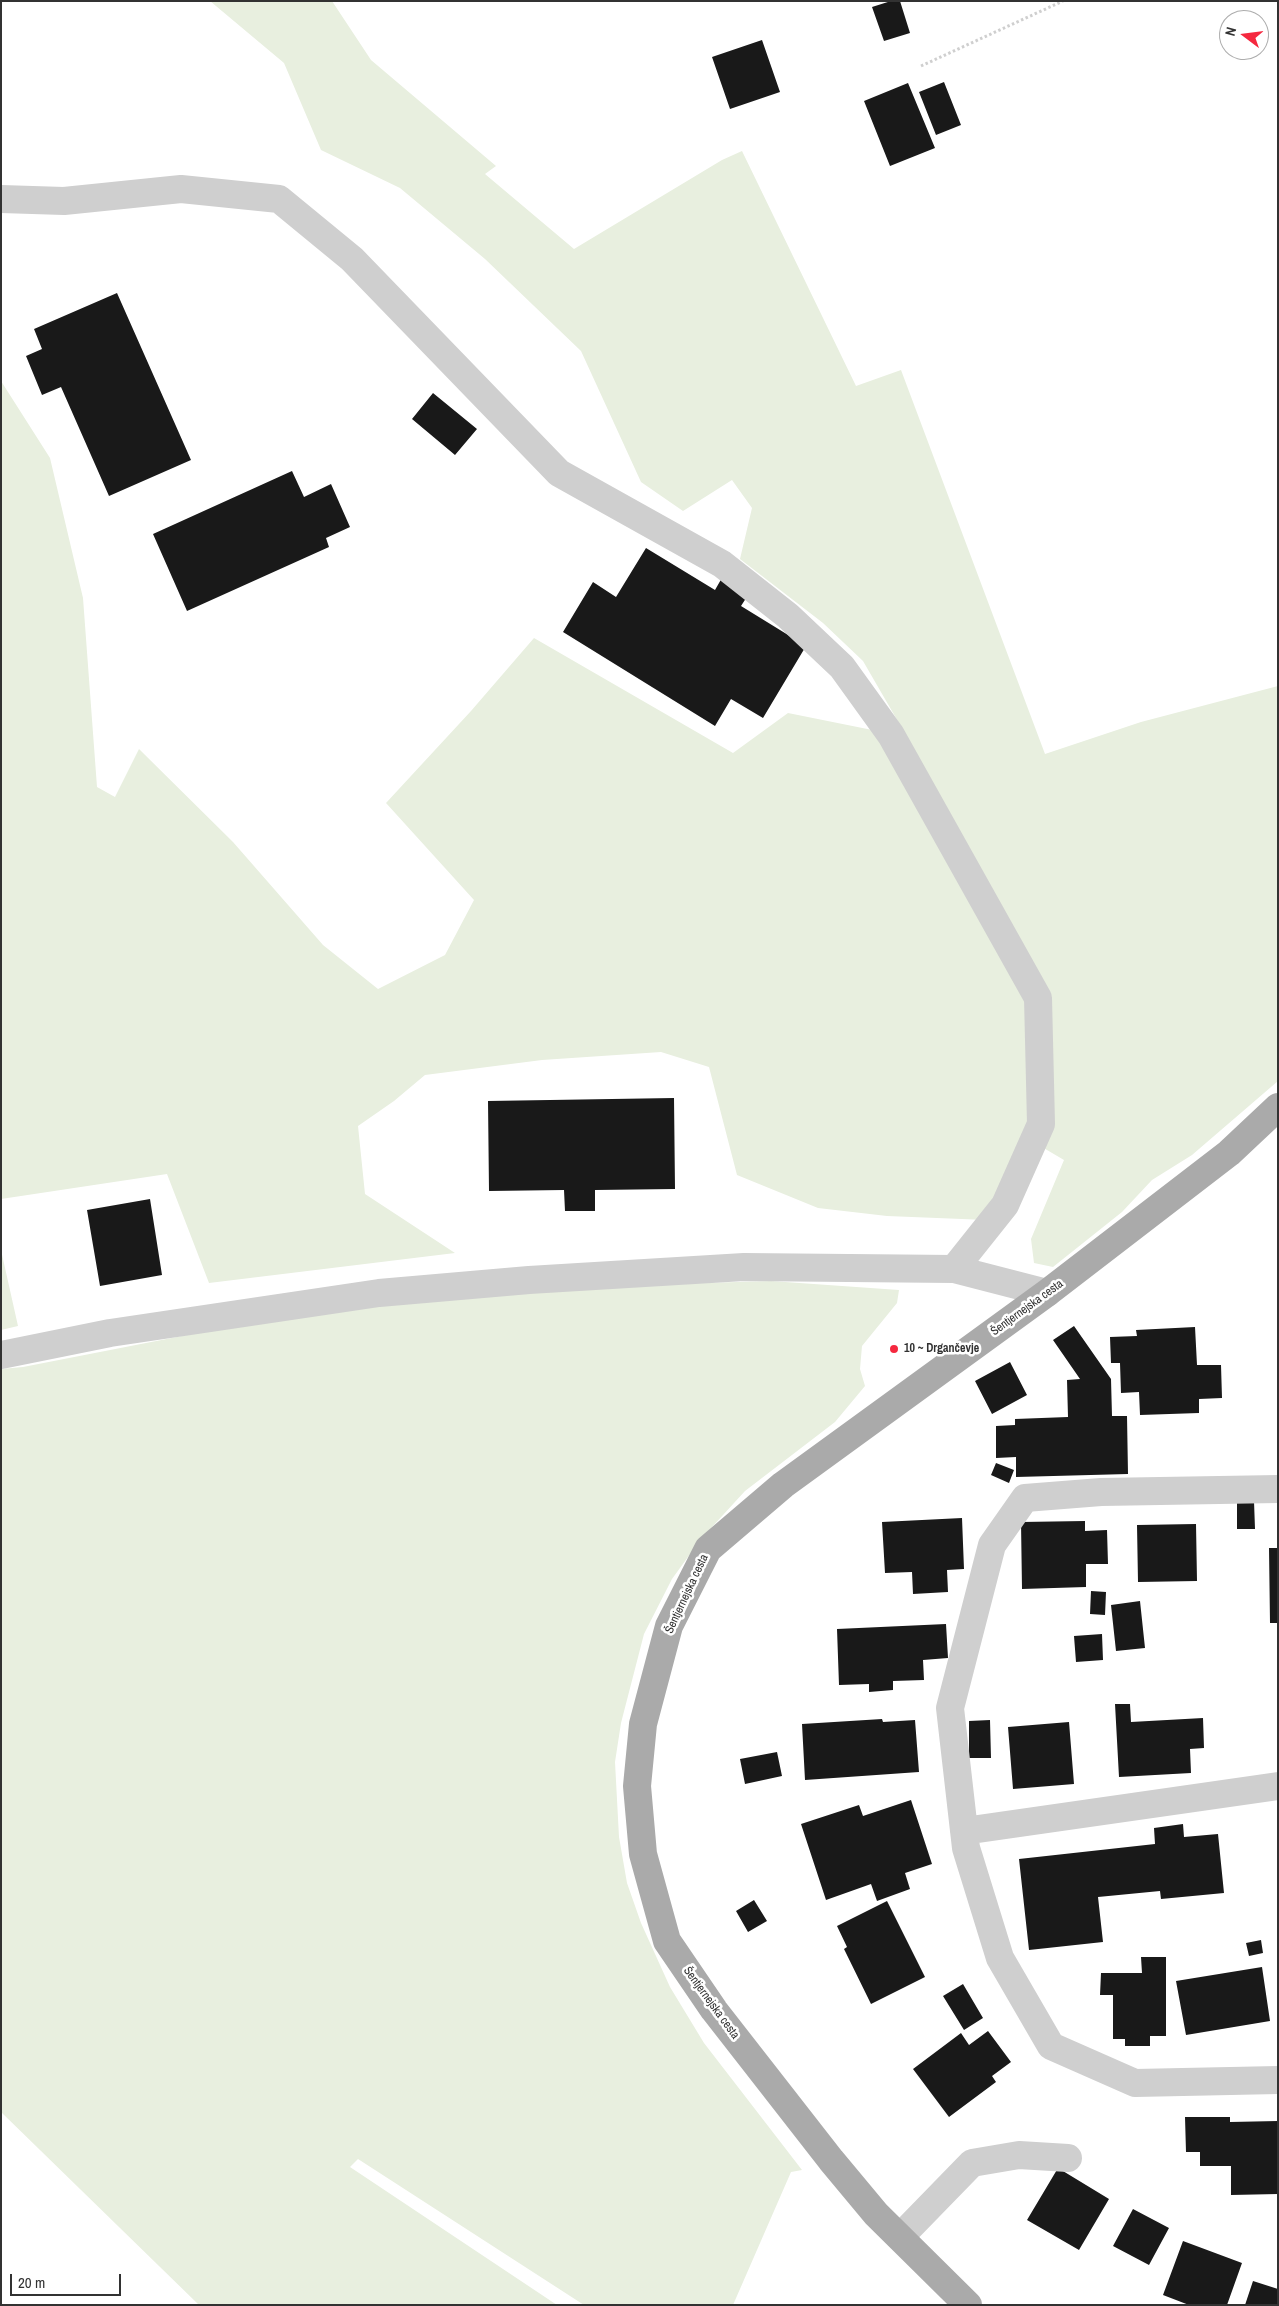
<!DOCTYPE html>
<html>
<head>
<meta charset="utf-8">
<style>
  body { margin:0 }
  #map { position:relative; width:1279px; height:2306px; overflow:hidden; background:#fff; font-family:"Archivo Narrow",sans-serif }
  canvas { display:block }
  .frame { position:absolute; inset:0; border:2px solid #323232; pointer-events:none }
  .north { position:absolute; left:1219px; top:10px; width:50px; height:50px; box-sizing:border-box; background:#fff; border:1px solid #adadad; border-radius:50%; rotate:285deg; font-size:14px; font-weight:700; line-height:20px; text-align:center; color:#323232 }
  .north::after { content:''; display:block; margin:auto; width:18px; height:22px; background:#f5283f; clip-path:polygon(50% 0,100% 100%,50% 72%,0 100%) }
  .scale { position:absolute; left:10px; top:2274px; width:111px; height:22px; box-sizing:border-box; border:2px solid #323232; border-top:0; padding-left:6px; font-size:15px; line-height:18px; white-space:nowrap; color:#323232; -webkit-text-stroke:4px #fff; paint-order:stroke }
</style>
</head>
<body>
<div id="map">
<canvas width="1279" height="2306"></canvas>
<div class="frame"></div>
<div class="north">N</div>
<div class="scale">20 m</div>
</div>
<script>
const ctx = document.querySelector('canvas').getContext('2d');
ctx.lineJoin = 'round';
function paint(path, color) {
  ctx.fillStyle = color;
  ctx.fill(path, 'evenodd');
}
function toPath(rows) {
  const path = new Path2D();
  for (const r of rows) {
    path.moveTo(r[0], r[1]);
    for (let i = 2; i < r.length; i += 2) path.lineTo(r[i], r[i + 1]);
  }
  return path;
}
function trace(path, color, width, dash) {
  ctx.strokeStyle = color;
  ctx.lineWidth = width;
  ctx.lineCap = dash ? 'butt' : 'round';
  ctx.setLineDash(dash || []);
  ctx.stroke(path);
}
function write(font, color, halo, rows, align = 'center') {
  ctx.font = font + ' "Archivo Narrow",sans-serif';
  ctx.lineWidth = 5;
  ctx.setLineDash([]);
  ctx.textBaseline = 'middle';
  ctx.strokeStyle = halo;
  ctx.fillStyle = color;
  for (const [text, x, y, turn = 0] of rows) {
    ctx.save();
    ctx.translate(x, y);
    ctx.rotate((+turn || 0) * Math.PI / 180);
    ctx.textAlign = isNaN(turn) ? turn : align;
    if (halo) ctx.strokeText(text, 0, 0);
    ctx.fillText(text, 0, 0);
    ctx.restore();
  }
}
const green = toPath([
  [210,1,332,1,371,60,496,166,485,174,574,249,722,160,742,151,856,386,901,370,1045,754,1141,722,1278,686,1278,1081,1192,1155,1152,1180,1122,1212,1053,1267,1034,1263,1031,1239,1064,1160,1030,1140,987,1220,887,1216,818,1208,737,1175,709,1067,661,1052,542,1060,425,1075,394,1101,358,1126,365,1194,455,1253,209,1283,167,1174,1,1199,1,381,50,458,83,598,97,787,115,797,139,749,233,842,323,945,378,989,445,955,474,900,386,803,471,711,534,638,733,753,788,713,907,737,863,661,823,623,740,559,752,508,732,480,683,511,641,482,581,351,485,259,400,188,321,150,284,63],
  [1,1250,18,1326,1,1330],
  [771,1281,899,1290,897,1303,862,1346,860,1369,865,1386,835,1422,745,1491,701,1539,672,1579,644,1634,621,1723,615,1762,619,1837,627,1883,641,1923,670,1987,704,2043,802,2170,791,2172,733,2305,584,2305,358,2159,350,2167,557,2305,199,2305,1,2112,1,1369,23,1367,346,1304,670,1284]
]);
const building = toPath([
  [891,1,900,1,910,33,884,41,872,7],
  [762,40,780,92,730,109,712,57],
  [944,82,961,125,936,135,919,92],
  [908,83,935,148,890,166,864,101],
  [117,293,191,460,109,496,61,387,42,395,26,356,42,349,34,329],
  [433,393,477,429,455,455,412,419],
  [292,471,304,497,331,484,350,527,326,538,329,547,187,611,153,534],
  [646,548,715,590,723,576,750,592,741,606,806,646,763,718,731,699,715,726,563,632,593,582,616,597],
  [674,1098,675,1189,595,1190,595,1211,565,1211,564,1190,489,1191,488,1101],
  [150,1199,162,1275,100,1286,87,1210],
  [1074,1326,1111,1379,1112,1416,1127,1416,1128,1474,1016,1477,1016,1457,996,1458,996,1426,1015,1425,1015,1419,1068,1417,1067,1380,1080,1379,1053,1340],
  [1195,1327,1197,1365,1221,1365,1222,1398,1199,1399,1199,1413,1140,1415,1139,1392,1121,1393,1120,1363,1111,1363,1110,1337,1137,1336,1136,1330],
  [1010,1362,1027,1395,992,1414,975,1381],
  [996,1463,1014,1470,1009,1483,991,1475],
  [1237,1501,1254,1501,1255,1529,1237,1529],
  [962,1518,964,1569,947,1570,948,1592,913,1594,912,1572,885,1573,882,1522],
  [1085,1521,1085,1531,1107,1530,1108,1564,1086,1564,1086,1587,1022,1589,1021,1522],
  [1196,1524,1197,1581,1138,1582,1137,1525],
  [1269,1548,1278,1548,1278,1623,1270,1623],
  [1091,1591,1106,1592,1105,1615,1090,1614],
  [1140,1601,1145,1648,1116,1651,1111,1605],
  [946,1624,948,1658,923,1660,924,1680,893,1681,893,1690,869,1692,869,1684,839,1685,837,1629],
  [1102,1634,1103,1660,1076,1662,1074,1636],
  [1115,1704,1130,1704,1131,1722,1203,1718,1204,1748,1190,1749,1191,1773,1119,1777],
  [882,1719,883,1722,915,1720,919,1772,805,1780,802,1724],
  [990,1720,991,1758,969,1758,969,1721],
  [1069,1722,1074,1784,1013,1789,1008,1727],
  [777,1752,782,1776,745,1784,740,1759],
  [911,1800,932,1864,905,1873,910,1889,877,1901,871,1884,826,1900,801,1824,859,1805,863,1816],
  [1183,1824,1184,1837,1218,1834,1224,1893,1161,1899,1160,1891,1098,1897,1103,1942,1029,1950,1019,1859,1155,1844,1154,1828],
  [754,1900,767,1921,748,1932,736,1911],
  [887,1901,925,1977,871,2004,844,1949,847,1947,837,1926],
  [1261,1940,1263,1953,1249,1956,1246,1943],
  [1141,1957,1166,1957,1166,2036,1150,2036,1150,2046,1125,2046,1125,2039,1113,2039,1113,1995,1100,1995,1101,1973,1142,1973],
  [1262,1967,1270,2021,1186,2035,1176,1981],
  [963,1984,983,2018,964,2030,943,1996],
  [988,2031,1011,2062,992,2076,996,2082,949,2117,913,2069,961,2033,969,2045],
  [1185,2117,1230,2117,1230,2122,1278,2121,1278,2194,1231,2195,1231,2166,1200,2166,1200,2152,1186,2152],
  [1058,2168,1109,2199,1079,2250,1027,2220],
  [1133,2209,1169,2228,1149,2265,1113,2246],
  [1183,2241,1242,2263,1227,2305,1189,2305,1163,2295],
  [1253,2281,1278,2289,1278,2305,1245,2305]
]);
const path = toPath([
  [921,66,1063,1]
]);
const minor = toPath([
  [1,199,64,201,181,189,279,199,352,259,559,473,722,564,788,616,842,667,891,735,1038,998,1041,1124,1005,1205,954,1269],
  [1,1355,110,1333,379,1293,529,1280,744,1267,954,1269,1047,1293],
  [1278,1489,1101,1492,1025,1498,992,1545,950,1708,966,1848,1000,1958,1051,2046,1135,2083,1278,2080],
  [964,1831,1278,1786],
  [900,2237,972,2163,1019,2155,1068,2158]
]);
const major = toPath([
  [968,2305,876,2214,831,2160,714,2010,667,1941,643,1854,637,1786,643,1724,669,1626,708,1549,783,1485,1047,1293,1229,1153,1278,1107]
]);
const markers = [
  [894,1349,5,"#f5283f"]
];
const streetNames = [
  ["Šentjernejska cesta",1027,1308,-36],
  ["Šentjernejska cesta",687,1594,-65],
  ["Šentjernejska cesta",711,2003,54]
];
const poiNames = [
  ["10 ~ Drgančevje",904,1349]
];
paint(green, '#e8efdf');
paint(building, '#191919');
trace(path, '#cfcfcf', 3, [2.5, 2.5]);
trace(minor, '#cfcfcf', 28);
trace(major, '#aaa', 28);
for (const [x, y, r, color] of markers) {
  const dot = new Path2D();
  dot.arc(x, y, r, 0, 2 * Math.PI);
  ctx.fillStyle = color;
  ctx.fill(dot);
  trace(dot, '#fff', 2);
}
write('12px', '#323232', '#fff', streetNames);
write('bold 12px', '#323232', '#fff', poiNames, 'left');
</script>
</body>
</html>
